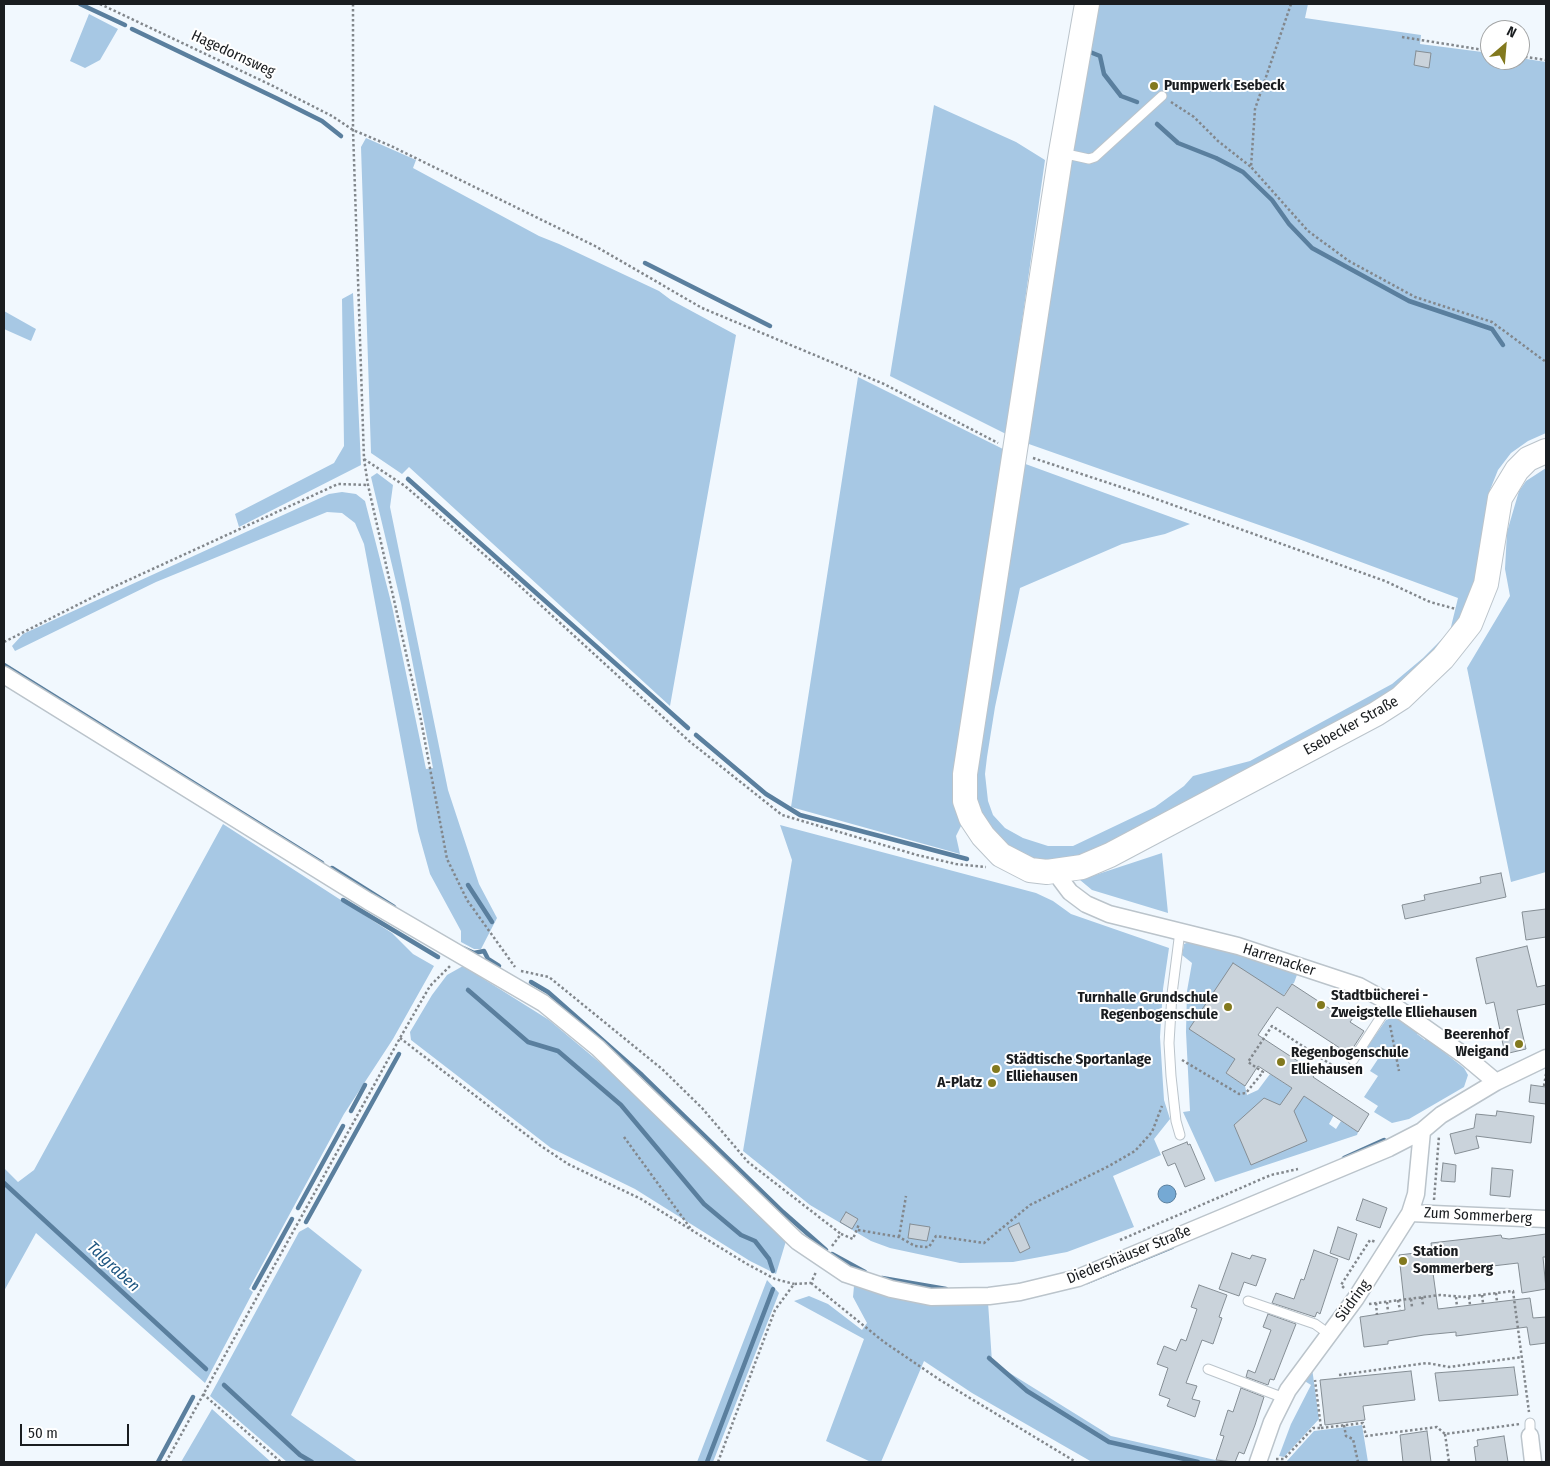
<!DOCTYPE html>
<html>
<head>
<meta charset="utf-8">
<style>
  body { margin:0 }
  #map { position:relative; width:1550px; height:1466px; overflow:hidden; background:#f1f8fe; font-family:"Fira Sans Condensed",sans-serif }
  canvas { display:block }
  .frame { position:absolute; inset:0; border:5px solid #1a1d20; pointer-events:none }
  .north { position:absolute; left:1480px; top:20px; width:50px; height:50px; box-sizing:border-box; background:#fff; border:1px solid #a3a5a6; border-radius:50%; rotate:27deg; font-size:14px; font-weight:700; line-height:20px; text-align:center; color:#1a1d20 }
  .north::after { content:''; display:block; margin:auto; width:18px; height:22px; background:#82791e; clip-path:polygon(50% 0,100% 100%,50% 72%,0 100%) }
  .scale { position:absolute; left:20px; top:1424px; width:109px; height:22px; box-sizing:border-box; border:2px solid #1a1d20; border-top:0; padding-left:6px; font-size:15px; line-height:18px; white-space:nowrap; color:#1a1d20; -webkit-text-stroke:4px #fff; paint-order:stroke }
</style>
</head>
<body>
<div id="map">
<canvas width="1550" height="1466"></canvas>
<div class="frame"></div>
<div class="north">N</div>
<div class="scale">50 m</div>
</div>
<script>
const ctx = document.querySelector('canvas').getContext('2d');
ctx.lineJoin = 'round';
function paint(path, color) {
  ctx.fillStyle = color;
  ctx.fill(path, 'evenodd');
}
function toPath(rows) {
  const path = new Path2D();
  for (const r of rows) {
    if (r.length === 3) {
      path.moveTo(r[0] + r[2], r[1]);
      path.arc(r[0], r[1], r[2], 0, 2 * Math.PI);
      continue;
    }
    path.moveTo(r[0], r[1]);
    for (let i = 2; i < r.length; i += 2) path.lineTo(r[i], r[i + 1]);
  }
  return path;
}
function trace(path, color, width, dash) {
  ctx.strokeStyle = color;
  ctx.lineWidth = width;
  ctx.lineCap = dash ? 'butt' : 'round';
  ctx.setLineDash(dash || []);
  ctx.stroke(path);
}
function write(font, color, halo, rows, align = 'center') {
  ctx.font = font + ' "Fira Sans Condensed",sans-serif';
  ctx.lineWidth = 4;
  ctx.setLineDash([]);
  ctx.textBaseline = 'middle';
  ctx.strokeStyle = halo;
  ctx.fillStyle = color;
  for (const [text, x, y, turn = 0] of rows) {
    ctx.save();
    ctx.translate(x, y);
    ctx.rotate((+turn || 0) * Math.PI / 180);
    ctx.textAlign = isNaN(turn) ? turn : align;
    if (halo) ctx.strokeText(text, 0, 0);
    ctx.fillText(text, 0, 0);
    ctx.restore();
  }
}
const green = toPath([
  [1092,4,1308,4,1305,18,1421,35,1420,44,1490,53,1490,60,1520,60,1520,58,1546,62,1546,433,1528,441,1511,453,1498,470,1490,490,1473,603,1462,623,1400,690,1103,851,1042,864,992,837,972,792,1020,462,1190,524,1165,534,1122,544,1020,588,995,707,987,757,985,774,988,801,993,815,1005,828,1023,838,1048,846,1073,846,1155,807,1184,786,1193,776,1250,761,1392,684,1423,658,1450,631,1458,598,1296,538,1026,443],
  [89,14,118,29,100,60,85,68,70,61],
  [934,105,1016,142,1045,160,1006,434,890,376],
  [366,138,416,160,413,168,539,236,559,244,659,291,671,300,736,335,670,706,409,467,402,474,371,453,361,147],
  [353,293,361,465,239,527,235,514,334,463,344,446,342,299],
  [4,311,36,329,31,341,4,329],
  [858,377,1009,452,964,820,956,836,960,854,791,807],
  [1546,468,1546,872,1511,882,1467,668,1510,596,1505,569,1507,532,1519,491,1526,481],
  [377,473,393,485,390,507,448,790,479,884,497,918,481,949,474,949,461,942,461,931,430,874,418,831,364,544,355,523,342,513,327,512,156,582,15,651,12,646,23,634,329,494,342,492,356,494,365,501,392,606,426,769,433,768,401,603,371,477],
  [223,824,392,933,413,954,434,966,393,1039,344,1114,249,1289,253,1292,205,1383,36,1233,4,1291,4,1168,18,1182,34,1170],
  [780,825,1036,893,1053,901,1071,914,1169,948,1163,989,1160,1037,1164,1100,1170,1119,1154,1139,1161,1155,1113,1176,1134,1227,1067,1252,1013,1262,960,1263,890,1248,871,1241,810,1205,743,1151,792,860],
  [1162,853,1168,913,1092,890,1080,880],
  [1194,940,1298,972,1294,983,1292,984,1226,1073,1245,1086,1247,1095,1258,1090,1270,1074,1334,1115,1329,1124,1336,1129,1341,1121,1358,1132,1357,1135,1215,1182,1183,1112,1190,1111,1186,1032,1187,991,1192,963,1182,955,1184,944],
  [463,966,549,1020,617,1077,786,1241,776,1274,750,1261,635,1189,551,1148,411,1040,410,1032,432,995,447,975],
  [1397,1016,1418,1032,1417,1034,1425,1040,1426,1038,1464,1068,1468,1075,1464,1087,1409,1119,1392,1123,1374,1112,1378,1106,1364,1097,1378,1076,1370,1071,1378,1059,1365,1050,1386,1020],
  [308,1227,362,1270,291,1415,358,1462,287,1462,210,1396,299,1232],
  [767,1280,779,1293,713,1462,697,1462],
  [854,1286,934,1302,988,1302,992,1362,1111,1436,1224,1462,1092,1462,972,1393,924,1361,881,1462,871,1462,826,1441,864,1339,794,1301,809,1296,828,1304,862,1330,867,1323,853,1297],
  [1312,1368,1319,1419,1284,1457,1279,1456,1291,1424,1311,1385,1303,1380],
  [212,1409,252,1445,271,1462,181,1462],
  [1362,1425,1368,1462,1286,1462,1314,1431]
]);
const water = toPath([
  [1167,1194,9]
]);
const stream = toPath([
  [80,4,125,25],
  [132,29,278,99,322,121,341,136],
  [1090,52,1100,56,1104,74,1121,96,1137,102],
  [1157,124,1178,143,1216,158,1243,172,1272,200,1289,224,1312,248,1409,301,1492,329,1503,345],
  [645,263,770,326],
  [408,479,688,728],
  [4,665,322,863],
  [696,735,766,794,800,815,967,859],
  [332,868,394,907],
  [468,885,492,922],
  [343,900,438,957],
  [463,948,474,953,484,951,488,959,499,966],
  [531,982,548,992,642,1075,783,1212,826,1250],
  [468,990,528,1042,558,1051,621,1105,704,1204,741,1235,755,1241,769,1259,773,1271],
  [351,1111,365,1085],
  [1344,1158,1384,1140],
  [4,1183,206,1369],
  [298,1208,343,1126],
  [306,1222,399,1054],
  [832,1254,865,1272],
  [882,1278,946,1289],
  [1087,1282,1172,1247],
  [254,1288,292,1219],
  [989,1358,1027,1391,1109,1442,1198,1462],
  [224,1385,300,1455,312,1462],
  [158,1462,193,1397],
  [707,1462,773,1289]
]);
const building = toPath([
  [1416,51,1431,53,1429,68,1414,65,1416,51],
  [1501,873,1506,897,1405,919,1402,905,1425,900,1424,895,1481,883,1480,877,1501,873],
  [1546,909,1546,937,1526,940,1522,912,1546,909],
  [1527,946,1537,987,1546,985,1546,1004,1517,1010,1526,1049,1505,1054,1494,1002,1486,1004,1476,958,1527,946],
  [1233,963,1284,996,1292,984,1341,1016,1344,1012,1353,1018,1350,1022,1364,1031,1349,1054,1277,1007,1258,1035,1316,1073,1313,1077,1369,1114,1358,1132,1304,1096,1294,1111,1307,1141,1251,1165,1234,1125,1264,1098,1280,1105,1292,1088,1258,1066,1245,1086,1226,1073,1235,1059,1189,1029,1233,963],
  [1531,1085,1546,1087,1546,1104,1529,1102,1531,1085],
  [1497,1111,1534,1116,1531,1143,1476,1136,1479,1148,1455,1154,1450,1134,1474,1128,1476,1114,1496,1116,1497,1111],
  [1187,1142,1188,1145,1190,1144,1205,1179,1185,1187,1175,1163,1168,1166,1162,1152,1187,1142],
  [1443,1163,1456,1165,1455,1182,1441,1181,1443,1163],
  [1492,1168,1513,1170,1510,1197,1490,1195,1492,1168],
  [1363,1199,1387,1208,1380,1228,1356,1220,1363,1199],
  [846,1212,858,1219,852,1229,840,1222,846,1212],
  [1019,1223,1030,1248,1020,1253,1008,1228,1019,1223],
  [910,1224,930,1227,927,1241,908,1238,910,1224],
  [1338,1227,1357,1234,1349,1260,1330,1253,1338,1227],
  [1546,1234,1546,1257,1543,1257,1546,1289,1522,1293,1518,1263,1433,1273,1438,1309,1530,1298,1533,1318,1546,1317,1546,1343,1530,1345,1527,1327,1456,1336,1456,1332,1424,1335,1388,1341,1388,1344,1364,1347,1360,1317,1405,1310,1399,1255,1432,1251,1431,1243,1501,1235,1502,1238,1509,1239,1546,1234],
  [1314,1250,1338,1259,1320,1314,1317,1312,1315,1317,1272,1303,1276,1293,1294,1299,1301,1279,1304,1280,1314,1250],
  [1232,1253,1250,1259,1252,1255,1266,1259,1256,1286,1244,1282,1239,1296,1219,1289,1232,1253],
  [1199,1285,1227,1295,1219,1317,1222,1318,1213,1344,1202,1340,1186,1383,1197,1386,1192,1399,1200,1401,1195,1417,1167,1406,1170,1399,1159,1395,1168,1368,1157,1364,1164,1346,1176,1351,1181,1339,1186,1341,1197,1309,1191,1307,1199,1285],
  [1268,1314,1296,1324,1274,1380,1270,1379,1268,1385,1246,1377,1248,1370,1255,1373,1271,1330,1263,1327,1268,1314],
  [1514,1367,1518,1395,1439,1401,1435,1373,1514,1367],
  [1411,1371,1415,1400,1363,1406,1365,1420,1325,1425,1320,1380,1411,1371],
  [1241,1388,1264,1397,1255,1425,1244,1454,1239,1452,1235,1462,1216,1460,1224,1436,1220,1435,1228,1410,1233,1412,1241,1388],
  [1427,1431,1431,1462,1403,1462,1400,1435,1427,1431],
  [1504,1436,1508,1462,1476,1462,1474,1447,1478,1446,1477,1440,1504,1436]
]);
const path = toPath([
  [100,4,271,85,332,116,353,130,391,146,595,246,702,308,884,384,998,443],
  [353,4,353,130,364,459,368,485,420,715,447,859,467,900,515,967],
  [1291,4,1255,109,1251,167,1308,231,1349,261,1415,297,1492,322,1546,362],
  [1402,37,1490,51],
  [1520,56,1546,60],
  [1171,102,1194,117,1218,141,1251,167],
  [1033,458,1145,495,1385,581,1430,602,1456,609],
  [364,459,405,486,511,578,689,741,782,815,917,855,956,864,986,867],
  [4,642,109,589,338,484,368,485],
  [521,971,549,977,662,1069,702,1108,748,1162,841,1234],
  [1390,1025,1399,1071],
  [400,1038,541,1146,568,1164,641,1199,747,1264,775,1279,794,1284],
  [1182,1060,1239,1094,1246,1093,1263,1072,1248,1062,1272,1026,1344,1073,1347,1070],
  [1544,1086,1546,1074],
  [624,1137,691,1229],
  [1434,1200,1439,1136],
  [858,1230,899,1237,915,1246,926,1247,929,1247,936,1236,984,1243,1030,1205,1109,1166,1135,1151,1152,1132,1162,1106],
  [899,1237,906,1196],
  [1120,1240,1271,1175,1298,1169],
  [832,1246,841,1234,853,1239,859,1224],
  [811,1283,884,1342,940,1380,1076,1462],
  [1344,1288,1341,1285,1370,1240,1376,1242],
  [1496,1293,1497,1302],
  [1482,1295,1483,1303],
  [1422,1297,1423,1305],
  [1456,1297,1457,1307],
  [1469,1297,1470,1305],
  [1411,1299,1412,1307],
  [1398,1300,1400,1310],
  [1387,1302,1388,1312],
  [1376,1303,1377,1315],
  [1369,1304,1440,1295,1464,1297,1513,1291,1529,1412],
  [1339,1375,1427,1363,1449,1367,1522,1357],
  [203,1394,281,1462],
  [1344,1425,1346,1436,1353,1439,1358,1462],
  [1321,1428,1363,1423,1366,1436,1437,1427,1445,1434,1520,1424],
  [1445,1434,1449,1462],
  [1276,1459,1284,1459,1313,1428,1321,1428,1315,1380],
  [166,1462,400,1038,430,986,450,966],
  [718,1462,775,1310,794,1284,811,1283,816,1272]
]);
const lane = toPath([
  [1062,153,1089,159,1095,157,1162,96],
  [1180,931,1172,994,1169,1043,1171,1076,1176,1121,1180,1135],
  [1353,1060,1390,1003],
  [1248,1301,1315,1324,1329,1334],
  [1208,1369,1284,1398],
  [1530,1436,1530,1423]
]);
const street = toPath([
  [4,675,368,901,543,1003,598,1048,797,1241,846,1274,891,1289,931,1297,989,1296,1020,1292,1078,1278,1389,1148,1422,1131,1441,1115,1496,1082,1546,1058],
  [1058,871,1061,880,1070,892,1086,904,1109,914,1238,946,1359,986,1390,1003,1465,1056,1496,1082],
  [1410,1213,1546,1219],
  [1530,1436,1533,1462],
  [1258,1462,1272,1422,1288,1390,1356,1298,1410,1213,1416,1194,1422,1131]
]);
const secondary = toPath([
  [1087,4,1061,152,965,774,965,801,971,818,983,836,1001,855,1030,870,1047,872,1082,867,1110,855,1376,714,1401,698,1443,658,1470,624,1486,584,1500,498,1517,470,1528,459,1546,451]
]);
const markers = [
  [1154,86,5,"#82791e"],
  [1321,1005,5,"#82791e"],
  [1228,1007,5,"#82791e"],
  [1519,1044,5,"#82791e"],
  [1281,1062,5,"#82791e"],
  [996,1069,5,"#82791e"],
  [992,1083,5,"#82791e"],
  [1403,1261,5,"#82791e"]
];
const streetNames = [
  ["Hagedornsweg",233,54,25],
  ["Esebecker Straße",1351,726,-29],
  ["Harrenacker",1279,960,18],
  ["Zum Sommerberg",1478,1216,3],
  ["Diedershäuser Straße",1129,1255,-22],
  ["Südring",1353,1301,-54]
];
const poiNames = [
  ["Pumpwerk Esebeck",1164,86],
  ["Stadtbücherei -",1331,996],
  ["Zweigstelle Elliehausen",1331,1013],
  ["Turnhalle Grundschule",1218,998,"right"],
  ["Regenbogenschule",1218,1015,"right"],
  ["Beerenhof",1509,1035,"right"],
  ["Weigand",1509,1052,"right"],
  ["Regenbogenschule",1291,1053],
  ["Elliehausen",1291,1070],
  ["Städtische Sportanlage",1006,1060],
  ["Elliehausen",1006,1077],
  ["A-Platz",982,1083,"right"],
  ["Station",1413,1252],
  ["Sommerberg",1413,1269]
];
const waterNames = [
  ["Talgraben",113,1267,43]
];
paint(green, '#a7c8e4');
paint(water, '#75a9d4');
trace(water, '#5a7f9e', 1);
trace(stream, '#5a7f9e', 4.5);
paint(building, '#cad3db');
trace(building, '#858e95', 1);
trace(lane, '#bbc4cb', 11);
trace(street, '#bbc4cb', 19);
trace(secondary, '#bbc4cb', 26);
trace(path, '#82878c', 2.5, [2.5, 2.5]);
trace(lane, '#fff', 9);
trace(street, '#fff', 16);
trace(secondary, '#fff', 24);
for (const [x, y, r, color] of markers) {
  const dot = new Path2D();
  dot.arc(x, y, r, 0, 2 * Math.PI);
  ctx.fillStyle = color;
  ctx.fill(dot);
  trace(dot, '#fff', 2);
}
write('15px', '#1a1d20', '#fff', streetNames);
write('bold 15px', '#1a1d20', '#fff', poiNames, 'left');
write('italic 16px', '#1c5580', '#fff', waterNames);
</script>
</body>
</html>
